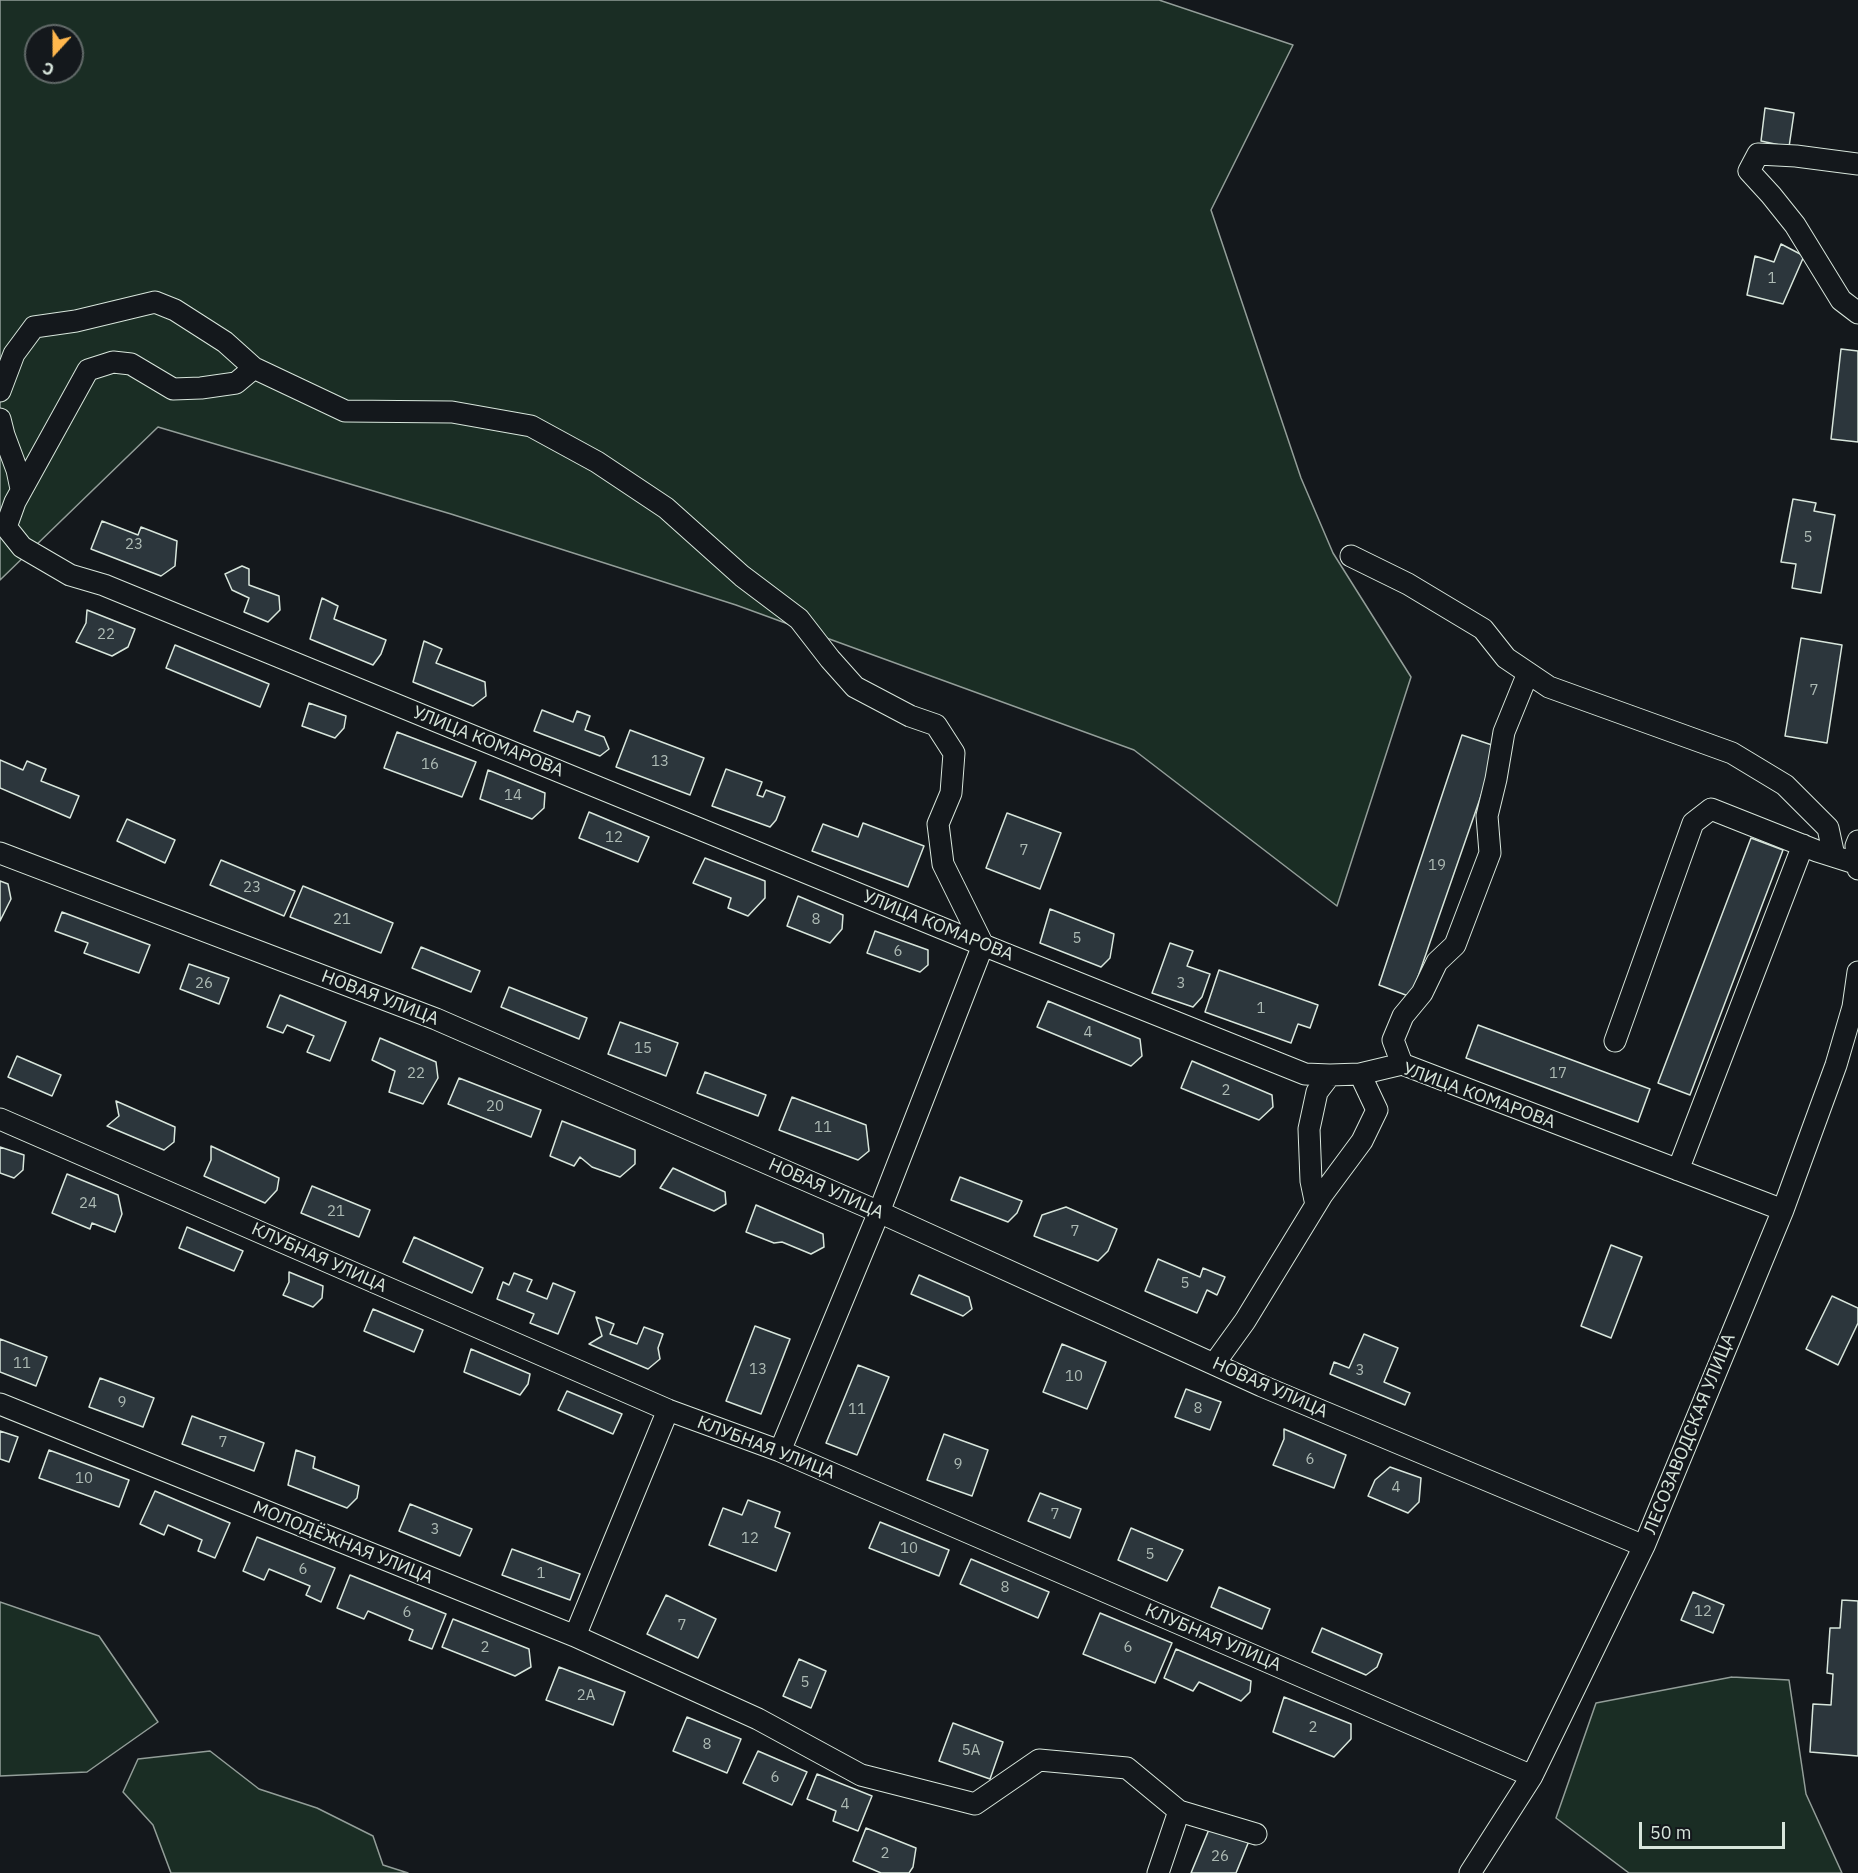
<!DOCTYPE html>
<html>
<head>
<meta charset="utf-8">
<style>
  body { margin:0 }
  #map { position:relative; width:1858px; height:1873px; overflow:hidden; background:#14181c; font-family:"IBM Plex Sans",sans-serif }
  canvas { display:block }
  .north { position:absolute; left:24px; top:24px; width:60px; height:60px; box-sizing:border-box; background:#14181c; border:2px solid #626a69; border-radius:50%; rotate:201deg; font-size:16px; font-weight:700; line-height:24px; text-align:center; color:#d8e6dc }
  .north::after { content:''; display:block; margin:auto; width:21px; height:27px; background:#ffb74d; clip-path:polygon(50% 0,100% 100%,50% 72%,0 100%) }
  .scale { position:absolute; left:1639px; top:1822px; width:146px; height:27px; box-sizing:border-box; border:3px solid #d8e6dc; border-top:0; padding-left:8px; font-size:18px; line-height:21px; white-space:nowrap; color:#d8e6dc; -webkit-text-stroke:4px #14181c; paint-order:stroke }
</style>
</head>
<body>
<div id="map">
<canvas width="1858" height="1873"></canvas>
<div class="north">С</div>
<div class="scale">50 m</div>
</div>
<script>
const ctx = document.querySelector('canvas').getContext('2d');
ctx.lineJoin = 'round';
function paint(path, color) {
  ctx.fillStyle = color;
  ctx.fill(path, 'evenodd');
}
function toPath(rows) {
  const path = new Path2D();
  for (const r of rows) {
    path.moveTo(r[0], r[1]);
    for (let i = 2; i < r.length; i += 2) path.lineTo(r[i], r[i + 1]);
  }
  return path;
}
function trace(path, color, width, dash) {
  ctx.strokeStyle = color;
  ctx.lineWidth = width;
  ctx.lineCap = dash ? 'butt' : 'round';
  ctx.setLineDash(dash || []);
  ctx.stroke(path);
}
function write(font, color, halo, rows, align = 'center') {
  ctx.font = font + ' "IBM Plex Sans",sans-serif';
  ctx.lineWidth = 4.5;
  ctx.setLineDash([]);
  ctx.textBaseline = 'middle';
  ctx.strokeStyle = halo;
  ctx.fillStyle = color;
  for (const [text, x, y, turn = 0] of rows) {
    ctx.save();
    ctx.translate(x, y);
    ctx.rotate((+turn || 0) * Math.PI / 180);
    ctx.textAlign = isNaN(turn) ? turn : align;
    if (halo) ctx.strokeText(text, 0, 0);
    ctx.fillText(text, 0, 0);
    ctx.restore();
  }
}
const green = toPath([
  [0,0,1159,0,1293,45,1211,210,1301,478,1333,553,1411,677,1337,906,1134,750,736,605,451,514,158,427,0,580,0,0],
  [36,36,72,36,72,72,36,72,36,36],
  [0,1602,99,1636,158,1722,87,1772,0,1776,0,1602],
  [1732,1677,1789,1680,1806,1794,1842,1873,1629,1873,1556,1818,1596,1703,1732,1677],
  [210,1751,259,1789,317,1808,373,1836,383,1865,408,1873,171,1873,153,1825,123,1792,138,1759,210,1751]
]);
const building = toPath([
  [1765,108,1794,113,1789,147,1761,141,1765,108],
  [1781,244,1804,256,1783,304,1747,295,1755,256,1774,262,1781,244],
  [1841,349,1858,351,1858,442,1831,439,1841,349],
  [1793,499,1816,503,1814,511,1835,515,1821,593,1792,588,1796,564,1781,562,1793,499],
  [102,521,138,535,141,527,177,541,175,566,161,576,91,549,102,521],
  [242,566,249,569,249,585,279,596,280,610,268,622,244,612,249,598,232,590,225,574,242,566],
  [322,598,338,606,334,619,386,640,381,654,373,665,310,639,322,598],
  [87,610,135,629,128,647,112,656,76,642,86,623,87,610],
  [1801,638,1842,645,1827,743,1785,736,1801,638],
  [424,641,442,649,436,663,485,682,486,696,473,706,413,682,424,641],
  [175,645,269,684,260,707,166,668,175,645],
  [309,703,346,716,344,728,335,738,302,726,309,703],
  [542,710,573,722,577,711,590,716,585,730,604,737,609,749,600,756,534,731,542,710],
  [630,730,704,758,690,795,616,767,630,730],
  [397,732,476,762,462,797,384,768,397,732],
  [1462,735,1498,747,1411,997,1379,985,1462,735],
  [0,760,23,770,27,761,46,769,41,781,79,796,70,818,0,788,0,760],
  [726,769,762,782,757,795,763,797,766,790,785,797,776,820,770,827,712,806,726,769],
  [488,770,545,793,544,808,532,819,480,799,488,770],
  [589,812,649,837,638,862,579,838,589,812],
  [1007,813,1061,833,1040,889,986,868,1007,813],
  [127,819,175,840,165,863,117,841,127,819],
  [863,823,924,846,908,887,812,851,823,824,858,837,863,823],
  [1751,838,1783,850,1690,1095,1658,1083,1751,838],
  [705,858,765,881,765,898,748,916,728,908,731,898,693,883,705,858],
  [221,860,295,891,284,916,210,885,221,860],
  [0,881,8,884,11,899,0,921,0,881],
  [303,886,393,923,381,953,290,917,303,886],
  [798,896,843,915,842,929,830,943,787,926,798,896],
  [1050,909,1114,934,1110,958,1101,967,1040,943,1050,909],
  [62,912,150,945,139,973,84,953,88,943,55,931,62,912],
  [875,931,928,950,928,965,920,972,867,953,875,931],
  [1170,943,1193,951,1187,966,1210,974,1202,997,1193,1007,1152,993,1170,943],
  [421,947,480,971,471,992,412,968,421,947],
  [189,964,229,978,219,1004,180,989,189,964],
  [1219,970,1318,1005,1310,1028,1298,1024,1291,1043,1205,1012,1219,970],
  [509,987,587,1018,579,1039,501,1007,509,987],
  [280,995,346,1022,330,1061,307,1052,314,1036,287,1025,283,1033,267,1027,280,995],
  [1048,1001,1140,1039,1142,1056,1131,1066,1037,1027,1048,1001],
  [620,1022,678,1043,666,1076,608,1054,620,1022],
  [1478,1025,1650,1089,1638,1122,1466,1058,1478,1025],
  [380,1038,436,1062,438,1078,423,1104,389,1092,395,1071,372,1060,380,1038],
  [17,1056,61,1075,52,1096,8,1077,17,1056],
  [1192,1061,1272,1095,1273,1107,1259,1120,1181,1088,1192,1061],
  [705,1072,766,1095,758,1116,697,1093,705,1072],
  [459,1078,541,1110,531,1137,448,1104,459,1078],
  [792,1097,866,1125,869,1151,858,1160,779,1130,792,1097],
  [116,1101,175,1127,174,1142,164,1150,107,1126,119,1116,116,1101],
  [562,1121,635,1150,635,1164,620,1177,592,1167,580,1157,574,1166,550,1156,562,1121],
  [211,1146,279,1178,277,1190,265,1203,204,1176,211,1160,211,1146],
  [0,1147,24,1155,23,1170,14,1178,0,1173,0,1147],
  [673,1168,725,1192,726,1204,714,1211,660,1188,673,1168],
  [67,1174,118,1195,122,1214,115,1232,92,1223,90,1229,52,1213,67,1174],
  [960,1177,1022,1201,1017,1213,1008,1222,951,1200,960,1177],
  [312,1186,370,1210,359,1237,301,1213,312,1186],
  [756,1205,823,1234,824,1247,811,1254,782,1242,774,1243,746,1232,756,1205],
  [1066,1207,1117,1229,1108,1251,1098,1261,1034,1236,1042,1215,1066,1207],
  [187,1227,243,1251,234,1271,179,1248,187,1227],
  [414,1237,483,1268,472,1293,403,1262,414,1237],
  [1611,1245,1642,1257,1611,1338,1581,1326,1611,1245],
  [1158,1259,1200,1277,1203,1268,1225,1277,1217,1295,1207,1290,1197,1313,1145,1291,1158,1259],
  [289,1272,323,1286,322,1298,313,1307,283,1295,289,1282,289,1272],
  [514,1273,532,1280,527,1291,547,1299,553,1283,575,1292,558,1334,530,1323,534,1314,497,1299,503,1282,509,1285,514,1273],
  [919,1275,969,1297,972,1309,963,1316,911,1294,919,1275],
  [1832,1296,1858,1308,1858,1323,1838,1365,1806,1349,1832,1296],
  [373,1309,423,1330,414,1352,364,1331,373,1309],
  [596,1317,614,1324,610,1334,637,1344,644,1327,663,1334,658,1348,660,1359,648,1369,589,1344,602,1336,596,1317],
  [755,1326,790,1339,761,1414,726,1401,755,1326],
  [1364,1334,1398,1348,1384,1382,1410,1393,1405,1405,1330,1374,1334,1362,1349,1368,1364,1334],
  [0,1339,47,1357,36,1386,0,1372,0,1339],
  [1062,1344,1106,1362,1087,1409,1043,1392,1062,1344],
  [471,1349,530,1374,528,1384,520,1395,464,1372,471,1349],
  [858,1365,889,1377,857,1455,826,1443,858,1365],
  [100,1378,154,1398,143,1427,89,1407,100,1378],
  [1186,1389,1221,1402,1210,1430,1175,1417,1186,1389],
  [567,1391,622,1414,613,1434,558,1410,567,1391],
  [192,1416,264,1443,254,1471,182,1444,192,1416],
  [1284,1429,1346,1455,1334,1488,1273,1465,1284,1439,1284,1429],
  [0,1431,18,1437,9,1462,0,1459,0,1431],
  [944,1434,988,1450,972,1496,927,1480,944,1434],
  [49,1450,129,1480,119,1507,39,1478,49,1450],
  [296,1450,315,1457,313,1468,359,1486,357,1498,347,1508,288,1485,296,1450],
  [1390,1467,1421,1478,1419,1502,1408,1513,1368,1496,1375,1480,1390,1467],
  [155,1491,230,1523,215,1558,198,1551,202,1540,168,1525,164,1535,140,1524,155,1491],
  [1040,1493,1081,1509,1070,1538,1028,1521,1040,1493],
  [748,1500,780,1512,775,1527,790,1533,776,1571,709,1545,723,1508,742,1515,748,1500],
  [410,1504,472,1529,460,1556,399,1531,410,1504],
  [880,1522,949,1550,939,1576,869,1548,880,1522],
  [1131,1528,1183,1550,1167,1581,1118,1560,1131,1528],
  [257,1537,335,1568,321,1602,306,1595,310,1586,269,1569,264,1580,243,1571,257,1537],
  [512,1549,580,1574,570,1600,502,1575,512,1549],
  [971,1559,1049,1592,1038,1618,960,1584,971,1559],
  [350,1575,446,1614,432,1649,409,1640,413,1630,368,1611,364,1619,337,1608,350,1575],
  [1219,1587,1270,1609,1262,1629,1211,1607,1219,1587],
  [1693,1592,1724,1605,1713,1633,1681,1620,1693,1592],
  [666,1595,716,1619,698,1658,647,1634,666,1595],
  [1842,1600,1858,1601,1858,1756,1810,1752,1813,1704,1831,1705,1833,1674,1827,1673,1830,1628,1840,1628,1842,1600],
  [1100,1613,1172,1643,1155,1683,1083,1654,1100,1613],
  [453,1619,529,1649,531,1667,515,1676,442,1647,453,1619],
  [1322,1628,1382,1654,1377,1667,1366,1675,1312,1652,1322,1628],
  [1176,1649,1251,1681,1250,1692,1241,1701,1199,1682,1193,1691,1164,1678,1176,1649],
  [799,1659,826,1671,811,1708,783,1696,799,1659],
  [559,1667,625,1692,613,1725,546,1700,559,1667],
  [1284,1697,1351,1724,1351,1739,1334,1757,1273,1732,1284,1697],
  [687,1717,741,1739,727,1773,673,1751,687,1717],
  [953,1723,1003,1742,990,1779,939,1761,953,1723],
  [758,1751,807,1772,792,1805,743,1783,758,1751],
  [817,1774,872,1796,858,1831,833,1821,836,1811,807,1799,817,1774],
  [1210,1827,1249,1841,1236,1873,1191,1873,1210,1827],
  [866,1828,916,1848,913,1867,909,1873,881,1873,853,1861,866,1828]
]);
const minor = toPath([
  [1858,164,1796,156,1758,154,1749,171,1771,195,1795,225,1841,300,1858,313],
  [0,391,14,354,34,327,76,321,155,302,175,310,225,342,254,368],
  [0,419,4,435,17,470,21,489],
  [1351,556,1408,584,1483,629,1506,658,1549,687,1732,753,1785,785,1828,828,1834,856],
  [1858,841,1856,846,1858,869],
  [0,853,436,1019,879,1212,1262,1386,1644,1546],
  [1615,1041,1693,823,1711,809,1817,851,1858,864],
  [1402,1064,1393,1040,1403,1016,1422,993,1437,962,1455,945,1490,853,1487,816,1496,779,1504,732,1528,673],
  [0,1119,668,1410,780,1451,1532,1776],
  [1678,1170,1803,845],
  [1316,1205,1311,1181,1309,1129,1317,1092,1330,1075],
  [1214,1364,1245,1321,1322,1195,1362,1141,1377,1110,1360,1074],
  [0,1404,575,1636,758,1719,861,1775,975,1804,1039,1760,1127,1768,1179,1811,1256,1834],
  [780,1451,879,1212,983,945,943,864,938,824,951,793,954,753,936,725,910,716,855,687,830,659,799,619,742,576,666,508,597,462,531,426,452,412,345,411,254,368,236,383,201,388,173,389,131,364,113,362,88,370,15,502,6,527,22,547,70,575,104,585,983,945,1305,1074,1330,1075,1360,1074,1402,1064,1783,1210],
  [575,1636,668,1410],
  [1158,1873,1179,1811],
  [1470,1873,1532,1776,1644,1546,1783,1210,1836,1065,1853,1007,1858,972]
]);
const numberNames = [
  ["1",1772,279],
  ["5",1808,538],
  ["23",134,545],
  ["22",106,635],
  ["7",1814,691],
  ["13",660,762],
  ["16",430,765],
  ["14",513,796],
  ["12",614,838],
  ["7",1024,851],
  ["19",1437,866],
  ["23",252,888],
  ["21",342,920],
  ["8",816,920],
  ["5",1077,939],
  ["6",898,952],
  ["26",204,984],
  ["3",1181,984],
  ["1",1261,1009],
  ["4",1088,1033],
  ["15",643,1049],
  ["22",416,1074],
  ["17",1558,1074],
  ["2",1226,1091],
  ["20",495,1107],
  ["11",823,1128],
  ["24",88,1204],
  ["21",336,1212],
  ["7",1075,1232],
  ["5",1185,1284],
  ["11",22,1364],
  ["13",758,1370],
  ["3",1360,1371],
  ["10",1074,1377],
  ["9",122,1403],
  ["8",1198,1409],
  ["11",857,1410],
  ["7",223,1443],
  ["6",1310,1460],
  ["9",958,1465],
  ["10",84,1479],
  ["4",1396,1488],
  ["7",1055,1515],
  ["3",435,1530],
  ["12",750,1539],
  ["10",909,1549],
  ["5",1150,1555],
  ["6",303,1570],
  ["1",541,1574],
  ["8",1005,1588],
  ["12",1703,1612],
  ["6",407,1613],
  ["7",682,1626],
  ["2",485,1648],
  ["6",1128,1648],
  ["5",805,1683],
  ["2А",586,1696],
  ["2",1313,1728],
  ["8",707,1745],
  ["5А",971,1751],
  ["6",775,1778],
  ["4",845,1805],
  ["2",885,1854],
  ["26",1220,1857]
];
const streetNames = [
  ["УЛИЦА КОМАРОВА",488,742,22],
  ["УЛИЦА КОМАРОВА",938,926,22],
  ["НОВАЯ УЛИЦА",380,998,21],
  ["УЛИЦА КОМАРОВА",1479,1096,20],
  ["НОВАЯ УЛИЦА",826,1189,24],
  ["КЛУБНАЯ УЛИЦА",319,1258,24],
  ["НОВАЯ УЛИЦА",1270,1388,24],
  ["ЛЕСОЗАВОДСКАЯ УЛИЦА",1690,1434,-68],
  ["КЛУБНАЯ УЛИЦА",766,1448,21],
  ["МОЛОДЁЖНАЯ УЛИЦА",343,1543,22],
  ["КЛУБНАЯ УЛИЦА",1213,1638,23]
];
paint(green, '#1a2d24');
trace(green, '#939e99', 1.5);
paint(building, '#2c363c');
trace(building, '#d8e6dc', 1.5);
trace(minor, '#d8e6dc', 23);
trace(minor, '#14181c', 21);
write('15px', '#adbab4', null, numberNames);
write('18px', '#d8e6dc', '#14181c', streetNames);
</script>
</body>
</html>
